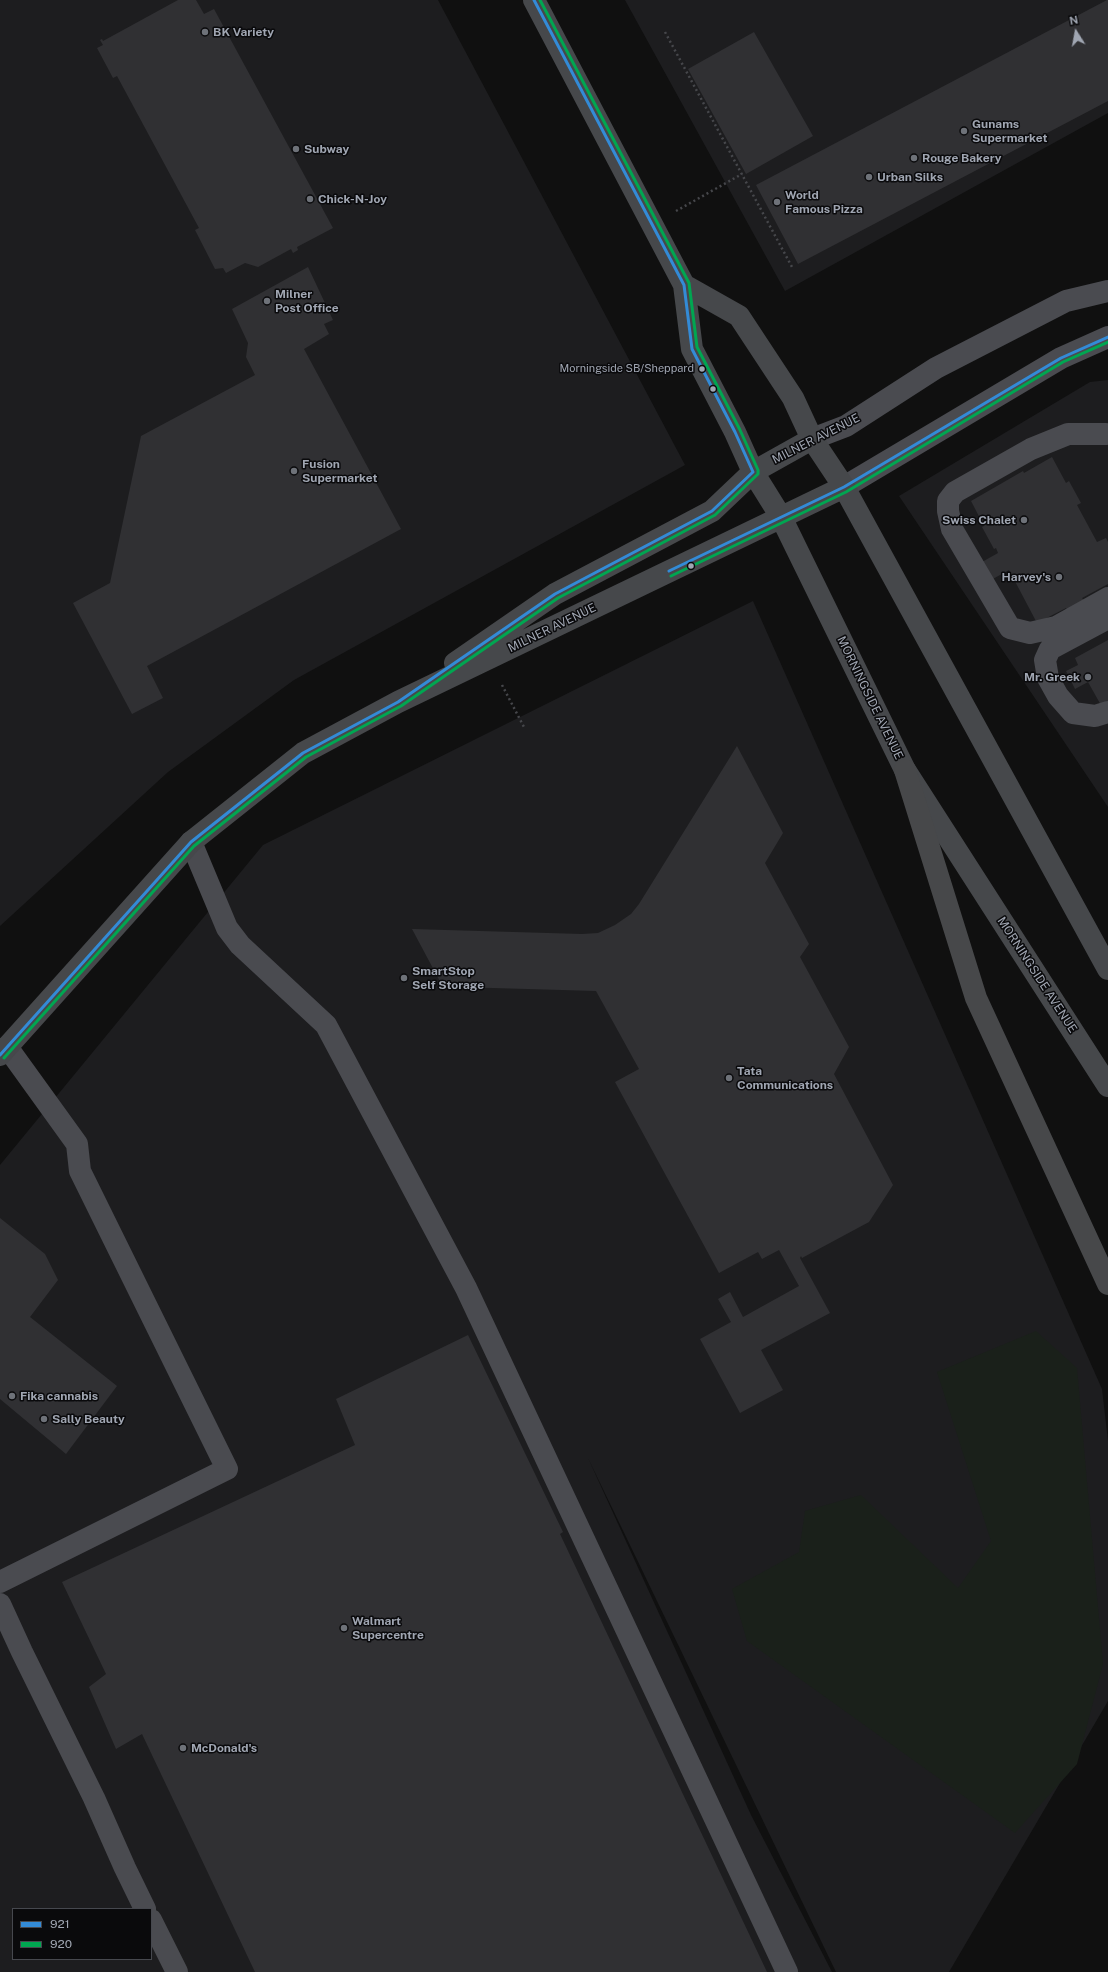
<!DOCTYPE html>
<html>
<head>
<meta charset="utf-8">
<style>
  body { margin:0 }
  #map { position:relative; width:1108px; height:1972px; overflow:hidden; background:#101010; font-family:"Public Sans",sans-serif }
  canvas { display:block }
  .legend { position:absolute; left:12px; top:1908px; width:140px; height:52px; box-sizing:border-box; background:#0a0a0c; border:1px solid #46484e; margin:0; padding:5px 7px; list-style:none; font-size:12px; color:#a0a6b2 }
  .legend li { display:flex; align-items:center; gap:8px; height:20px }
  .legend b { width:20px; border:1px solid #46484e }
  .north { position:absolute; left:1056px; top:12px; width:40px; height:40px; -webkit-text-stroke:3px #0a0a0c; paint-order:stroke; rotate:349deg; font-size:11px; font-weight:700; line-height:16px; text-align:center; color:#a0a6b2 }
  .north::after { content:''; display:block; margin:auto; width:14px; height:18px; background:#a0a6b2; clip-path:polygon(50% 0,100% 100%,50% 72%,0 100%) }
</style>
</head>
<body>
<div id="map">
<canvas width="1108" height="1972"></canvas>
<ul class="legend">
<li><b style="height:5px;background:#338bd7"></b>921</li>
<li><b style="height:5px;background:#00a651"></b>920</li>
</ul>
<div class="north">N</div>
</div>
<script>
const ctx = document.querySelector('canvas').getContext('2d');
ctx.lineJoin = 'round';
function paint(path, color) {
  ctx.fillStyle = color;
  ctx.fill(path, 'evenodd');
}
function toPath(rows) {
  const path = new Path2D();
  for (const r of rows) {
    path.moveTo(r[0], r[1]);
    for (let i = 2; i < r.length; i += 2) path.lineTo(r[i], r[i + 1]);
  }
  return path;
}
function trace(path, color, width, dash) {
  ctx.strokeStyle = color;
  ctx.lineWidth = width;
  ctx.lineCap = dash ? 'butt' : 'round';
  ctx.setLineDash(dash || []);
  ctx.stroke(path);
}
function write(font, color, halo, rows, align = 'center') {
  ctx.font = font + ' "Public Sans",sans-serif';
  ctx.lineWidth = 3;
  ctx.setLineDash([]);
  ctx.textBaseline = 'middle';
  ctx.strokeStyle = halo;
  ctx.fillStyle = color;
  for (const [text, x, y, turn = 0] of rows) {
    ctx.save();
    ctx.translate(x, y);
    ctx.rotate((+turn || 0) * Math.PI / 180);
    ctx.textAlign = isNaN(turn) ? turn : align;
    if (halo) ctx.strokeText(text, 0, 0);
    ctx.fillText(text, 0, 0);
    ctx.restore();
  }
}
const built = toPath([
  [0,0,438,0,685,465,294,680,168,772,0,926],
  [625,0,1108,0,1108,113,785,291],
  [1108,380,1108,807,899,496,1090,382],
  [753,601,1102,1389,1108,1441,1108,1701,949,1972,836,1972,588,1458,751,1815,832,1972,0,1972,0,1165,263,845],
  [13,1909,151,1909,151,1959,13,1959]
]);
const green = toPath([
  [1036,1331,1077,1368,1103,1664,1077,1764,1015,1833,747,1641,732,1589,799,1552,805,1511,861,1495,958,1588,991,1541,937,1372]
]);
const building = toPath([
  [178,0,196,0,204,14,214,9,333,228,297,247,298,250,293,253,291,249,258,267,245,263,226,273,223,268,215,269,195,230,199,228,117,76,113,78,97,48,103,45,100,40,102,39,103,41],
  [1107,0,1108,0,1108,101,798,264,756,185],
  [754,32,813,136,746,174,688,69],
  [308,267,333,320,324,324,329,334,304,349,401,529,147,666,163,698,132,714,73,603,110,583,141,436,255,375,246,357,248,343,232,309],
  [1052,457,1066,483,1069,481,1081,503,1077,505,1097,542,1106,538,1108,542,1108,584,1082,598,1085,602,1070,613,1066,608,1037,623,1009,570,991,580,982,562,998,553,996,548,994,549,982,527,984,526,971,501,1023,471,1024,473],
  [1108,640,1108,703,1102,707,1088,682,1075,689,1066,671,1078,665,1075,658],
  [737,746,783,833,765,863,809,944,800,957,849,1047,834,1074,893,1185,869,1222,802,1258,801,1256,800,1258,830,1313,761,1350,783,1390,740,1413,700,1339,731,1322,718,1299,730,1292,743,1317,799,1286,779,1250,762,1259,758,1252,719,1273,615,1082,639,1069,596,991,458,987,444,989,412,929,582,934,598,933,615,925,631,914,639,904],
  [0,1218,45,1254,58,1280,30,1317,117,1386,66,1454,0,1399],
  [468,1335,563,1532,560,1534,767,1972,255,1972,142,1734,116,1749,89,1687,106,1674,62,1582,355,1445,336,1399]
]);
const path = toPath([
  [665,32,792,267],
  [676,211,742,174],
  [502,685,525,729]
]);
const minor = toPath([
  [1106,434,1068,434,1031,449,955,492,948,501,948,511,952,529,1010,628,1030,633,1056,627,1108,598],
  [812,439,846,426,936,368,1066,301,1108,291],
  [844,487,1061,358,1108,337],
  [1108,618,1050,649,1045,660,1048,678,1058,696,1073,713,1095,716,1108,712],
  [191,842,227,928,240,945,326,1025,466,1288,787,1972],
  [0,1582,227,1469,80,1171,77,1144,7,1047],
  [0,1604,22,1652,94,1798,125,1868,145,1909],
  [151,1920,177,1972]
]);
const major = toPath([
  [534,0,684,285,692,349,735,432,753,472,781,517,905,770,1108,1086],
  [684,285,739,316,793,398,812,439,844,487,1108,969],
  [455,663,555,594,712,511,753,472,812,439],
  [0,1055,191,842,303,753,398,702,844,487]
]);
const highway = toPath([
  [905,770,976,998,1108,1284]
]);
const bus1 = toPath([
  [669,571,844,487,1061,358,1108,337],
  [0,1055,191,842,303,753,398,702,555,594,712,511,753,472,735,432,692,349,684,285,534,0]
]);
const bus2 = toPath([
  [671,576,846,492,1063,362,1108,342],
  [4,1058,194,846,306,757,401,706,558,598,715,515,758,474,758,470,740,430,697,347,689,283,540,0]
]);
const markers = [
  [205,32,4,"#6e7279"],
  [964,131,4,"#6e7279"],
  [296,149,4,"#6e7279"],
  [914,158,4,"#6e7279"],
  [869,177,4,"#6e7279"],
  [310,199,4,"#6e7279"],
  [777,202,4,"#6e7279"],
  [267,301,4,"#6e7279"],
  [702,369,3.5,"#a0a6b2"],
  [713,389,3.5,"#a0a6b2"],
  [294,471,4,"#6e7279"],
  [1024,520,4,"#6e7279"],
  [691,566,3.5,"#a0a6b2"],
  [1059,577,4,"#6e7279"],
  [1088,677,4,"#6e7279"],
  [404,978,4,"#6e7279"],
  [729,1078,4,"#6e7279"],
  [12,1396,4,"#6e7279"],
  [44,1419,4,"#6e7279"],
  [344,1628,4,"#6e7279"],
  [183,1748,4,"#6e7279"]
];
const busNames = [
  ["Morningside SB/Sheppard",694,369]
];
const poiNames = [
  ["BK Variety",213,32],
  ["Gunams",972,124],
  ["Supermarket",972,138],
  ["Subway",304,149],
  ["Rouge Bakery",922,158],
  ["Urban Silks",877,177],
  ["World",785,195],
  ["Famous Pizza",785,209],
  ["Chick-N-Joy",318,199],
  ["Milner",275,294],
  ["Post Office",275,308],
  ["Fusion",302,464],
  ["Supermarket",302,478],
  ["Swiss Chalet",1016,520,"right"],
  ["Harvey's",1051,577,"right"],
  ["Mr. Greek",1080,677,"right"],
  ["SmartStop",412,971],
  ["Self Storage",412,985],
  ["Tata",737,1071],
  ["Communications",737,1085],
  ["Fika cannabis",20,1396],
  ["Sally Beauty",52,1419],
  ["Walmart",352,1621],
  ["Supercentre",352,1635],
  ["McDonald's",191,1748]
];
const streetNames = [
  ["MILNER AVENUE",816,439,-27],
  ["MILNER AVENUE",552,628,-26],
  ["MORNINGSIDE AVENUE",870,698,64],
  ["MORNINGSIDE AVENUE",1037,975,57]
];
paint(built, '#1d1d1f');
paint(green, '#1a201a');
paint(building, '#303033');
trace(path, '#46474b', 2.5, [2, 3]);
trace(minor, '#4a4b50', 22);
trace(major, '#46484b', 22);
trace(highway, '#47484a', 22);
trace(bus1, '#338bd7', 3);
trace(bus2, '#00a651', 3);
for (const [x, y, r, color] of markers) {
  const dot = new Path2D();
  dot.arc(x, y, r, 0, 2 * Math.PI);
  ctx.fillStyle = color;
  ctx.fill(dot);
  trace(dot, '#0a0a0c', 1.5);
}
write('11px', '#a0a6b2', '#0a0a0c', busNames, 'right');
write('bold 12px', '#a0a6b2', '#0a0a0c', poiNames, 'left');
write('12px', '#a0a6b2', '#0a0a0c', streetNames);
</script>
</body>
</html>
